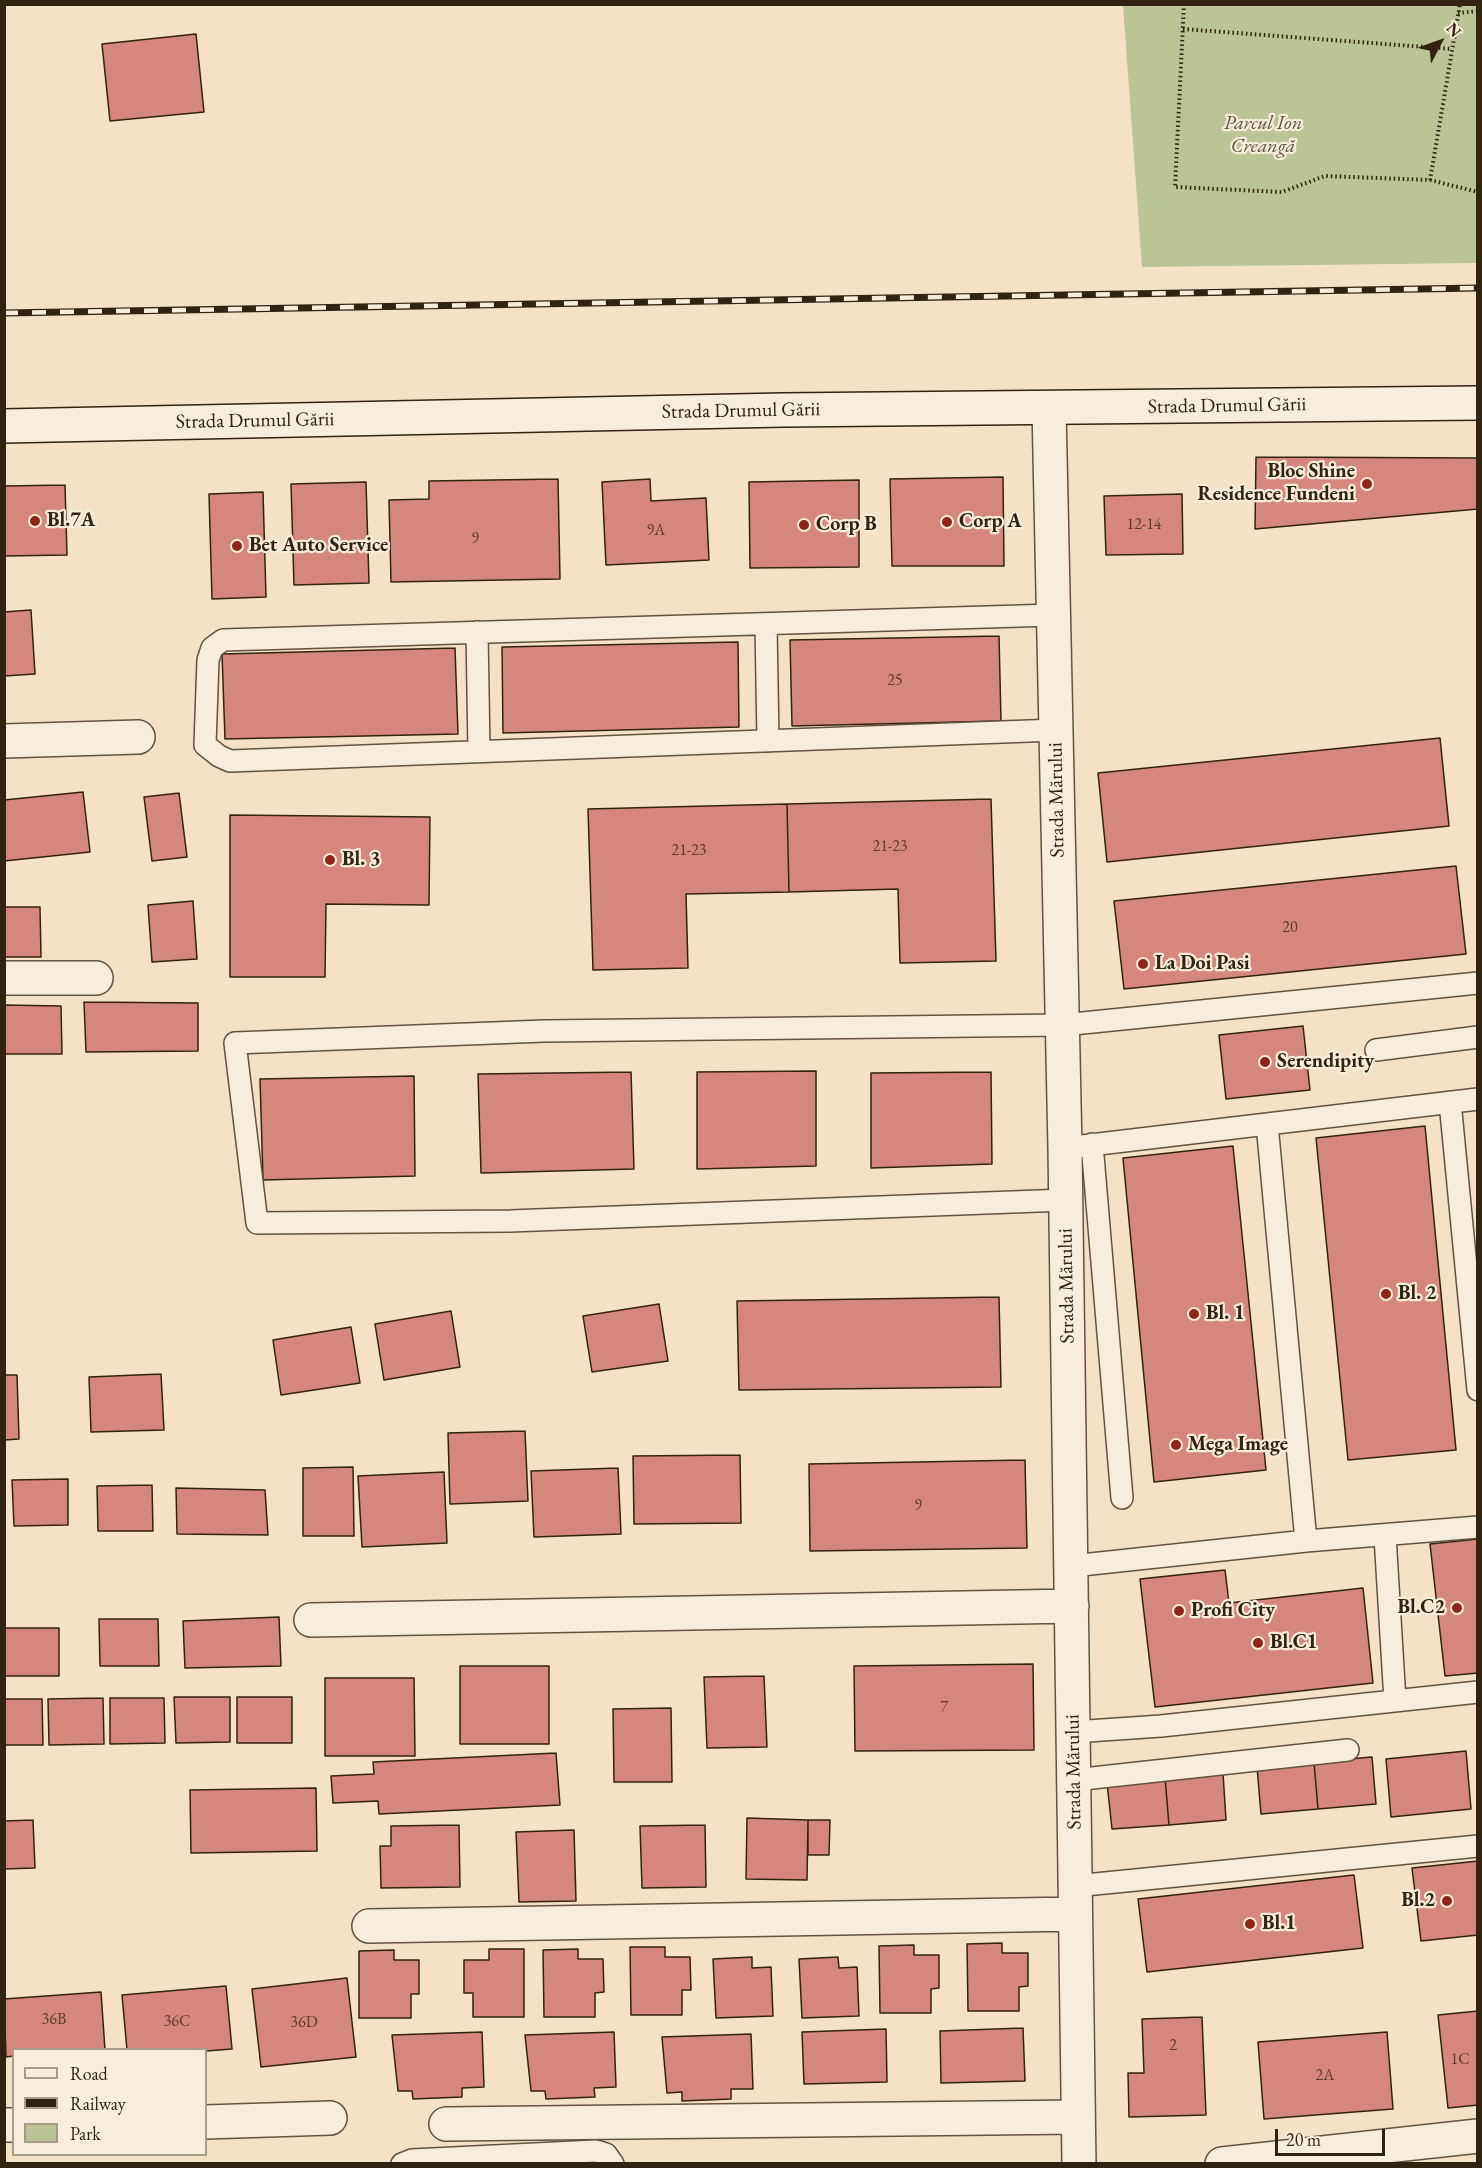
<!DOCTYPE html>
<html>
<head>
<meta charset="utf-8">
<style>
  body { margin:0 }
  #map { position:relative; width:1482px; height:2168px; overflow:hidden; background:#f5e2c6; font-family:"EB Garamond",serif }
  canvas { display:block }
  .frame { position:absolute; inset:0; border:6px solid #312310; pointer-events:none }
  .legend { position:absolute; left:12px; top:2048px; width:195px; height:108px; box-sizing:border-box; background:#f8ecda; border:2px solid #a89c89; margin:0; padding:8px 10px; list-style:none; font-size:18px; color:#312310 }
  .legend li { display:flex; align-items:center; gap:12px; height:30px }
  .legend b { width:30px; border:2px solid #a89c89 }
  .north { position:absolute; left:1410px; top:12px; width:60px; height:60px; -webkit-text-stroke:4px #f8ecda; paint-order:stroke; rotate:49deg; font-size:16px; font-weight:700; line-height:24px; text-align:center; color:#312310 }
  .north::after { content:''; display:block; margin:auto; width:21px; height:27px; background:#312310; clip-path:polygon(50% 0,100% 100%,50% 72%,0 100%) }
  .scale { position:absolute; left:1275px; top:2129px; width:110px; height:27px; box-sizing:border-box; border:3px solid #312310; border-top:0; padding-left:8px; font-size:18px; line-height:21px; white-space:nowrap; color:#312310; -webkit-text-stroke:4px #f8ecda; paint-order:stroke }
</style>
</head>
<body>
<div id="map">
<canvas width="1482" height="2168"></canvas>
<div class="frame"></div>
<ul class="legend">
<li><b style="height:8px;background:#f8ecda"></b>Road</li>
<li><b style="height:8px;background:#312310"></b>Railway</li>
<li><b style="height:16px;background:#bac497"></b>Park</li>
</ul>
<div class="north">N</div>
<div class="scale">20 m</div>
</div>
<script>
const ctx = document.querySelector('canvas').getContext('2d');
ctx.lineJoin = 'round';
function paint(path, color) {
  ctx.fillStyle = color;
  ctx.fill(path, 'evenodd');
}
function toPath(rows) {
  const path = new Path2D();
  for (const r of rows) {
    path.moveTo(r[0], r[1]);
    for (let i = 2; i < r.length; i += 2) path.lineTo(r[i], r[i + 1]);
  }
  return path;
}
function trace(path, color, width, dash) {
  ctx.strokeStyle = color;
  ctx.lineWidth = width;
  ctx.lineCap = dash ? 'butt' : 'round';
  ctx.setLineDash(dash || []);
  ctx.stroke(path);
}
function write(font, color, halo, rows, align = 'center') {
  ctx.font = font + ' "EB Garamond",serif';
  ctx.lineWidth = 4.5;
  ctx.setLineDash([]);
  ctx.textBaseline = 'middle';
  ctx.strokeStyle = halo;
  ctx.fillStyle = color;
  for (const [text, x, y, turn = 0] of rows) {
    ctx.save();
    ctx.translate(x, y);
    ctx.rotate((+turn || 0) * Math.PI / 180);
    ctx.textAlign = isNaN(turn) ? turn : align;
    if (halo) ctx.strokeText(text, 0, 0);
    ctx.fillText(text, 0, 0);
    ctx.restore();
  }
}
const green = toPath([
  [1123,5,1477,5,1477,263,1142,267]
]);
const building = toPath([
  [196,34,204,112,110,121,102,44,196,34],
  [1256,457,1478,458,1478,509,1255,529,1256,457],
  [1003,477,1004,566,892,566,890,479,1003,477],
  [558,479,560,579,391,582,389,500,429,499,429,481,558,479],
  [650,479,651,501,706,498,709,560,606,565,602,482,650,479],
  [859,480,859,567,750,568,749,482,859,480],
  [366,482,369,583,294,585,291,484,366,482],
  [65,485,67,555,4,556,4,486,65,485],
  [263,492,266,597,212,599,209,494,263,492],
  [1182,494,1183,554,1106,555,1104,496,1182,494],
  [31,610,35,674,4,676,4,612,31,610],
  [999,636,1001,721,792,726,790,640,999,636],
  [738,642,739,727,503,733,502,647,738,642],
  [455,648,458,734,225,739,222,654,455,648],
  [1440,738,1449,826,1107,862,1098,773,1440,738],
  [83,792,90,852,4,861,4,800,83,792],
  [179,793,187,857,152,861,144,797,179,793],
  [991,799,996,961,900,963,898,889,789,892,787,804,991,799],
  [787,804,789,892,686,894,688,968,593,970,588,809,787,804],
  [230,815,430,817,429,905,326,904,325,977,230,977,230,815],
  [1456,866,1466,954,1124,989,1114,901,1456,866],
  [193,901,197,959,152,962,148,905,193,901],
  [4,907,40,907,41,957,4,957,4,907],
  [84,1002,198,1003,198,1051,86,1052,84,1002],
  [4,1005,61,1006,62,1054,4,1054,4,1005],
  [1303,1026,1310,1090,1226,1099,1219,1035,1303,1026],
  [816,1071,816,1166,697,1169,697,1072,816,1071],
  [631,1072,634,1169,481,1173,478,1074,631,1072],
  [991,1072,992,1164,871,1168,871,1073,991,1072],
  [414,1076,415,1176,263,1180,260,1079,414,1076],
  [1425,1126,1456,1450,1348,1460,1316,1138,1425,1126],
  [1233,1146,1266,1470,1154,1482,1123,1158,1233,1146],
  [999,1297,1001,1387,739,1390,737,1301,999,1297],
  [659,1304,668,1361,592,1372,583,1316,659,1304],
  [451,1311,460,1367,384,1380,375,1324,451,1311],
  [351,1327,360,1383,281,1395,273,1340,351,1327],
  [161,1374,164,1430,91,1432,89,1377,161,1374],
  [4,1375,17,1375,19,1439,4,1440,4,1375],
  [525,1431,528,1501,450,1504,448,1433,525,1431],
  [740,1455,741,1523,634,1524,633,1456,740,1455],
  [1025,1460,1027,1548,810,1551,809,1464,1025,1460],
  [353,1467,354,1536,303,1536,303,1468,353,1467],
  [618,1468,621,1534,534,1537,531,1471,618,1468],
  [444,1472,447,1543,362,1547,358,1476,444,1472],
  [68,1479,68,1525,14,1526,12,1480,68,1479],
  [152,1485,153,1531,98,1531,97,1486,152,1485],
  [176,1488,265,1490,268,1535,177,1534,176,1488],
  [1478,1539,1478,1673,1445,1676,1430,1544,1478,1539],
  [1225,1570,1229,1603,1363,1588,1373,1683,1155,1707,1140,1579,1225,1570],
  [279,1617,281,1666,185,1668,183,1621,279,1617],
  [99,1619,158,1619,159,1666,100,1666,99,1619],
  [4,1628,59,1628,59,1676,4,1676,4,1628],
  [1033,1664,1034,1750,855,1751,854,1666,1033,1664],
  [460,1666,549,1666,549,1744,460,1744,460,1666],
  [764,1676,767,1747,707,1748,704,1677,764,1676],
  [325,1678,414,1678,415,1756,325,1756,325,1678],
  [174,1697,230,1697,230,1742,176,1743,174,1697],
  [237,1697,292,1697,292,1743,237,1743,237,1697],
  [103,1698,104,1744,49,1745,48,1699,103,1698],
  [110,1698,164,1698,165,1743,110,1744,110,1698],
  [4,1699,42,1699,43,1745,4,1745,4,1699],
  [671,1708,672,1782,614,1782,613,1709,671,1708],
  [1466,1751,1471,1809,1391,1817,1386,1759,1466,1751],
  [556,1753,560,1805,379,1814,378,1801,333,1803,331,1776,374,1774,373,1762,556,1753],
  [1372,1757,1376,1804,1318,1809,1314,1762,1372,1757],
  [1314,1762,1318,1809,1261,1814,1257,1767,1314,1762],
  [1223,1773,1226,1820,1169,1825,1165,1777,1223,1773],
  [1165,1777,1169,1825,1112,1829,1107,1783,1165,1777],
  [316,1788,317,1851,191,1853,190,1790,316,1788],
  [747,1818,808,1820,807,1880,746,1879,747,1818],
  [33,1820,35,1868,4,1869,4,1821,33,1820],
  [808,1820,830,1820,829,1855,808,1855,808,1820],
  [459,1825,460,1887,381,1888,380,1846,391,1846,391,1826,459,1825],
  [705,1825,706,1887,642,1888,640,1826,705,1825],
  [574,1830,576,1901,519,1902,516,1832,574,1830],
  [1478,1861,1478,1935,1421,1941,1412,1868,1478,1861],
  [1354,1875,1363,1948,1147,1972,1138,1899,1354,1875],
  [1002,1943,1002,1953,1028,1953,1028,1986,1019,1987,1019,2011,968,2011,967,1944,1002,1943],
  [914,1945,914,1955,939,1955,939,1988,931,1989,931,2013,880,2013,879,1946,914,1945],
  [630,1947,665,1947,665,1957,690,1957,691,1990,682,1990,682,2015,631,2015,630,1947],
  [489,1949,524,1949,524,2017,473,2017,473,1993,464,1993,464,1960,489,1960,489,1949],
  [578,1949,578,1959,603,1959,604,1992,595,1993,595,2017,544,2017,543,1950,578,1949],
  [394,1950,394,1960,419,1960,419,1994,411,1994,411,2018,359,2018,359,1951,394,1950],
  [752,1957,752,1968,771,1967,773,2016,716,2018,713,1959,752,1957],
  [838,1957,839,1968,857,1967,859,2016,802,2018,799,1959,838,1957],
  [347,1978,356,2057,261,2067,252,1989,347,1978],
  [226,1986,232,2049,206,2051,127,2050,122,1995,226,1986],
  [101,1992,105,2050,14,2050,14,2056,6,2057,4,1999,101,1992],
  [1478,2011,1478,2105,1448,2108,1438,2015,1478,2011],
  [1202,2017,1206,2115,1129,2117,1128,2073,1144,2073,1142,2019,1202,2017],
  [1023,2028,1025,2081,941,2083,940,2031,1023,2028],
  [886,2029,887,2082,804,2084,802,2032,886,2029],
  [482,2032,484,2087,462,2088,462,2097,413,2099,412,2091,398,2091,392,2035,482,2032],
  [614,2032,616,2087,594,2088,595,2097,546,2099,545,2091,531,2091,525,2035,614,2032],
  [1387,2032,1393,2109,1264,2119,1258,2042,1387,2032],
  [751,2034,753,2089,731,2089,731,2099,682,2101,682,2092,667,2093,662,2037,751,2034]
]);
const path = toPath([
  [1184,4,1175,187,1282,192,1325,176,1430,180,1460,4],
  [1458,13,1478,11],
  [1183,29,1452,49],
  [1430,180,1478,192]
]);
const lane = toPath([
  [1053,615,223,640,212,648,208,660,205,745,219,756,230,761,1056,730],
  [766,624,768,741],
  [477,632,479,751],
  [1376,1050,1478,1037],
  [1450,1102,1478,1390],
  [1267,1124,1306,1541],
  [1092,1144,1122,1498],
  [1065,1148,1478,1099],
  [1065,1200,510,1221,257,1223,235,1043,544,1031,1063,1025,1478,983],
  [1385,1536,1395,1701],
  [1072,1566,1306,1541,1478,1527],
  [1073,1732,1161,1726,1478,1692],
  [1074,1780,1348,1750],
  [1075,1886,1478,1846],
  [402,2164,412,2160,596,2151,606,2154,613,2164]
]);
const street = toPath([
  [1049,408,1065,1148,1079,2164],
  [4,741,138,737],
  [4,978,96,978],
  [311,1620,1072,1606],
  [369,1926,1075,1914],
  [206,2122,330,2118],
  [446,2124,1078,2117],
  [4,2125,14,2125],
  [1222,2164,1478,2136]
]);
const secondary = toPath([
  [4,426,783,410,1478,403]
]);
const rail = toPath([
  [4,313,1478,288]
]);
const markers = [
  [1367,484,6,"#8f2418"],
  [35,521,6,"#8f2418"],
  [947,522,6,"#8f2418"],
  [804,525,6,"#8f2418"],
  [237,546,6,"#8f2418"],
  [330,860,6,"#8f2418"],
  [1143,964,6,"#8f2418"],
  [1265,1062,6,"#8f2418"],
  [1386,1294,6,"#8f2418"],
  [1194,1314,6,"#8f2418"],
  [1176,1445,6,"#8f2418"],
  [1457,1608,6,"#8f2418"],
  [1179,1611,6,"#8f2418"],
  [1258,1643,6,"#8f2418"],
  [1447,1901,6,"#8f2418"],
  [1250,1924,6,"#8f2418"]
];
const numberNames = [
  ["12-14",1144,525],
  ["9A",656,531],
  ["9",475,539],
  ["25",895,681],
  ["21-23",890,847],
  ["21-23",689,851],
  ["20",1290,928],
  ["9",918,1506],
  ["7",944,1708],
  ["36B",54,2020],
  ["36C",177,2022],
  ["36D",304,2023],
  ["2",1173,2046],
  ["1C",1460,2060],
  ["2A",1325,2076]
];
const parkNames = [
  ["Parcul Ion",1263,124],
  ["Creangă",1263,147]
];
const streetNames = [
  ["Strada Drumul Gării",1227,406,-1],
  ["Strada Drumul Gării",741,411,-1],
  ["Strada Drumul Gării",255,421,-1],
  ["Strada Mărului",1057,800,-91],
  ["Strada Mărului",1067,1286,-91],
  ["Strada Mărului",1074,1772,-91]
];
const poiNames = [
  ["Bloc Shine",1355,472,"right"],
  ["Residence Fundeni",1355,495,"right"],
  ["Bl.7A",47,521],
  ["Corp A",959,522],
  ["Corp B",816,525],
  ["Bet Auto Service",249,546],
  ["Bl. 3",342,860],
  ["La Doi Pasi",1155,964],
  ["Serendipity",1277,1062],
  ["Bl. 2",1398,1294],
  ["Bl. 1",1206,1314],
  ["Mega Image",1188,1445],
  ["Bl.C2",1445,1608,"right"],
  ["Profi City",1191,1611],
  ["Bl.C1",1270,1643],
  ["Bl.2",1435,1901,"right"],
  ["Bl.1",1262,1924]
];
paint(green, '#bac497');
paint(building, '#d5877e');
trace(building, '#312310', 1.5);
trace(lane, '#62533e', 24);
trace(street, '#62533e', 36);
trace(secondary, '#312310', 36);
trace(path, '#312310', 4, [1.5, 3]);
trace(lane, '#f8ecda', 21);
trace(street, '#f8ecda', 33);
trace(secondary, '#f8ecda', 33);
trace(rail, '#312310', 7);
trace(rail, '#f8ecda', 4.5, [14]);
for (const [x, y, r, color] of markers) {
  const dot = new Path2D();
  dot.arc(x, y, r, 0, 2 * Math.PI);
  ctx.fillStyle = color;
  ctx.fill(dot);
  trace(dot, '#f8ecda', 2);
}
write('16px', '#5a3c2c', null, numberNames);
write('italic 20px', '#5a5338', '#f8ecda', parkNames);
write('20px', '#312310', '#f8ecda', streetNames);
write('bold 20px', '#312310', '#f8ecda', poiNames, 'left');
</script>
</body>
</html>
